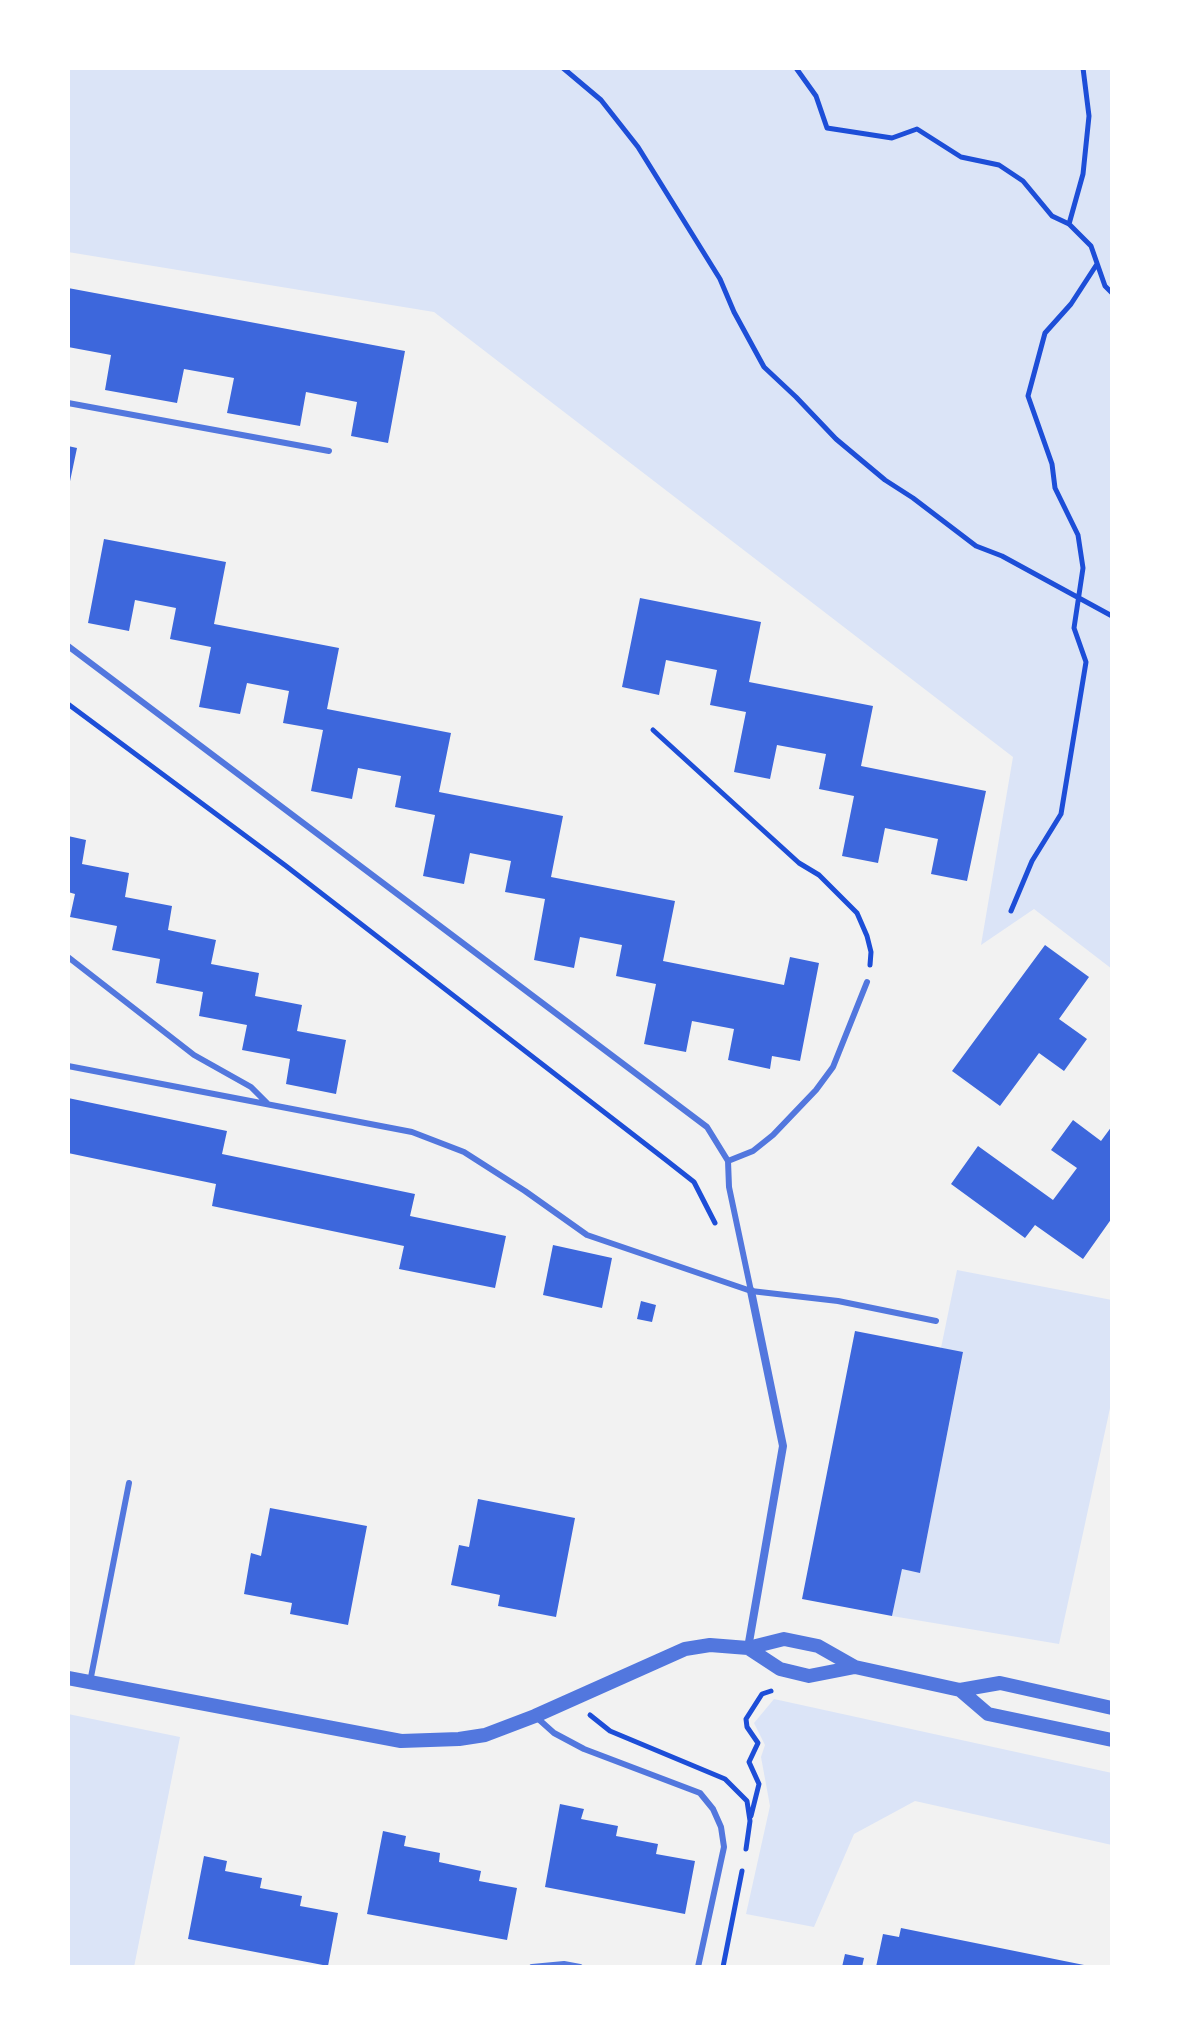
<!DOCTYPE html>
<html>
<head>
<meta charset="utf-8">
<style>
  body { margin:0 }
  #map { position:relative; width:1180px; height:2035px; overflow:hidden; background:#f2f2f2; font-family:Manrope,sans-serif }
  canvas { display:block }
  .frame { position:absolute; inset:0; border:70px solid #fff; pointer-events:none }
</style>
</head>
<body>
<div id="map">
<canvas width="1180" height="2035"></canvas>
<div class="frame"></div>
</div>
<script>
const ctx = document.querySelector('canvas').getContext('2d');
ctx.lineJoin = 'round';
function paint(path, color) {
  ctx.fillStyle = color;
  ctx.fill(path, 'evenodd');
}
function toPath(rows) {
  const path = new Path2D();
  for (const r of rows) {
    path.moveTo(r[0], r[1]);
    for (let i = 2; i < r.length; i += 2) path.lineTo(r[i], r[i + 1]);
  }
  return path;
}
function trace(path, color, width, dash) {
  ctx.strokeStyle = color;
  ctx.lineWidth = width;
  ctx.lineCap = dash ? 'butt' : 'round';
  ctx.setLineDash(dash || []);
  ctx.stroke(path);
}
const green = toPath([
  [68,68,1112,68,1112,969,1034,909,981,945,1013,757,434,312,68,252],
  [957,1270,1112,1300,1112,1399,1059,1644,892,1616,902,1569,920,1572,963,1353,941,1348],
  [774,1699,1112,1773,1112,1845,915,1801,854,1834,814,1927,746,1914,770,1806,761,1757,765,1745,754,1723],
  [68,1714,180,1737,134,1967,68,1967]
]);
const building = toPath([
  [68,288,405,351,388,443,351,436,357,402,306,392,300,426,227,413,234,378,184,369,177,403,105,390,111,355,68,347],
  [68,446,77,448,69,486,68,486],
  [104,539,226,562,214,624,339,648,327,709,451,733,439,792,563,816,551,877,675,901,663,961,784,985,790,957,819,963,800,1061,772,1056,770,1069,728,1060,734,1029,692,1021,686,1052,644,1044,656,984,616,976,622,945,580,937,574,968,534,960,545,899,505,892,511,861,470,853,464,884,423,876,435,815,395,807,401,776,358,768,352,799,311,791,323,730,283,723,289,691,247,683,240,714,199,707,211,647,170,639,176,608,135,600,129,631,88,623],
  [640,598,761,622,749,682,873,706,861,766,986,791,967,881,931,874,938,839,885,828,878,863,842,856,854,796,819,789,826,754,777,745,770,779,734,772,746,712,710,705,717,670,666,660,659,695,622,687],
  [68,836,86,840,82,864,129,873,125,897,172,906,168,930,216,940,211,964,259,973,255,996,302,1005,297,1031,346,1040,336,1094,286,1084,290,1059,242,1050,247,1025,199,1016,203,992,156,983,160,959,112,950,117,926,70,917,75,894,68,892],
  [1045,945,1089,977,1059,1019,1087,1039,1064,1071,1039,1053,1000,1106,952,1071],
  [68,1098,227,1131,222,1154,415,1194,410,1216,506,1236,495,1288,399,1269,404,1246,212,1206,216,1184,68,1153],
  [1073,1120,1101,1141,1112,1126,1112,1218,1083,1259,1035,1225,1025,1238,951,1184,978,1146,1053,1200,1077,1168,1051,1150],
  [553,1245,612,1258,602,1308,543,1295],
  [641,1301,656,1305,652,1322,637,1319],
  [855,1331,963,1352,920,1573,902,1569,892,1616,802,1599],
  [478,1499,575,1518,556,1617,498,1606,500,1595,451,1585,459,1545,469,1547],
  [270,1508,367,1526,348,1625,290,1614,292,1603,244,1594,251,1553,261,1556],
  [560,1804,584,1809,581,1819,618,1826,616,1836,658,1844,656,1854,695,1861,685,1914,545,1887],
  [383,1831,406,1836,404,1846,440,1853,439,1862,481,1871,479,1881,517,1888,507,1940,367,1914],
  [204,1856,227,1861,225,1871,262,1878,260,1888,302,1896,300,1906,338,1913,328,1966,188,1939],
  [901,1928,1089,1966,1089,1967,876,1967,883,1934,899,1937],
  [845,1954,864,1958,862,1967,842,1967]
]);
const path = toPath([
  [563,68,601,100,638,147,720,279,734,312,764,367,796,397,836,439,885,480,913,498,976,546,1002,556,1112,616],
  [796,68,816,96,827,128,892,138,917,129,961,157,999,165,1023,181,1052,216,1069,224,1091,246,1105,286,1112,293],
  [1069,224,1083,174,1089,116,1083,68],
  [68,704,286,866,666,1160,694,1182,715,1223],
  [653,730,799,863,819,875,857,913,867,936,871,952,870,965],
  [1011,911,1032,861,1061,814,1086,662,1074,628,1083,568,1078,535,1055,488,1052,464,1028,396,1045,333,1071,304,1097,264],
  [590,1715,610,1731,725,1779,747,1801,750,1821,746,1849],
  [751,1816,759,1784,749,1762,758,1743,747,1727,746,1719,762,1694,771,1691],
  [723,1967,742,1871]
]);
const service = toPath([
  [68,403,329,451],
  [68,646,707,1127,728,1161,729,1187,751,1291],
  [68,957,194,1055,251,1087,268,1104],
  [68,1066,412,1132,464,1152,525,1191,587,1235,751,1291,838,1301,936,1321],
  [728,1161,753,1151,773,1135,816,1090,833,1067,867,982],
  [90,1682,129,1483],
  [535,1716,554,1733,584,1749,700,1793,713,1809,721,1827,724,1847,698,1967],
  [532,1967,564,1964,580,1967]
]);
const minor = toPath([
  [748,1648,783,1446,751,1291]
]);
const tertiary = toPath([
  [748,1648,780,1669,809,1676,855,1667],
  [68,1678,401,1741,459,1739,485,1735,535,1716,685,1649,710,1645,748,1648,784,1639,818,1646,855,1667,960,1690,1000,1683,1112,1708],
  [960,1690,988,1714,1112,1740]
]);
paint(green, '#dbe4f7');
paint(building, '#3d67dc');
trace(path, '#1d4ed8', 5);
trace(service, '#5277de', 6);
trace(minor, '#5277de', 8);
trace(tertiary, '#5277de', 14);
</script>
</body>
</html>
